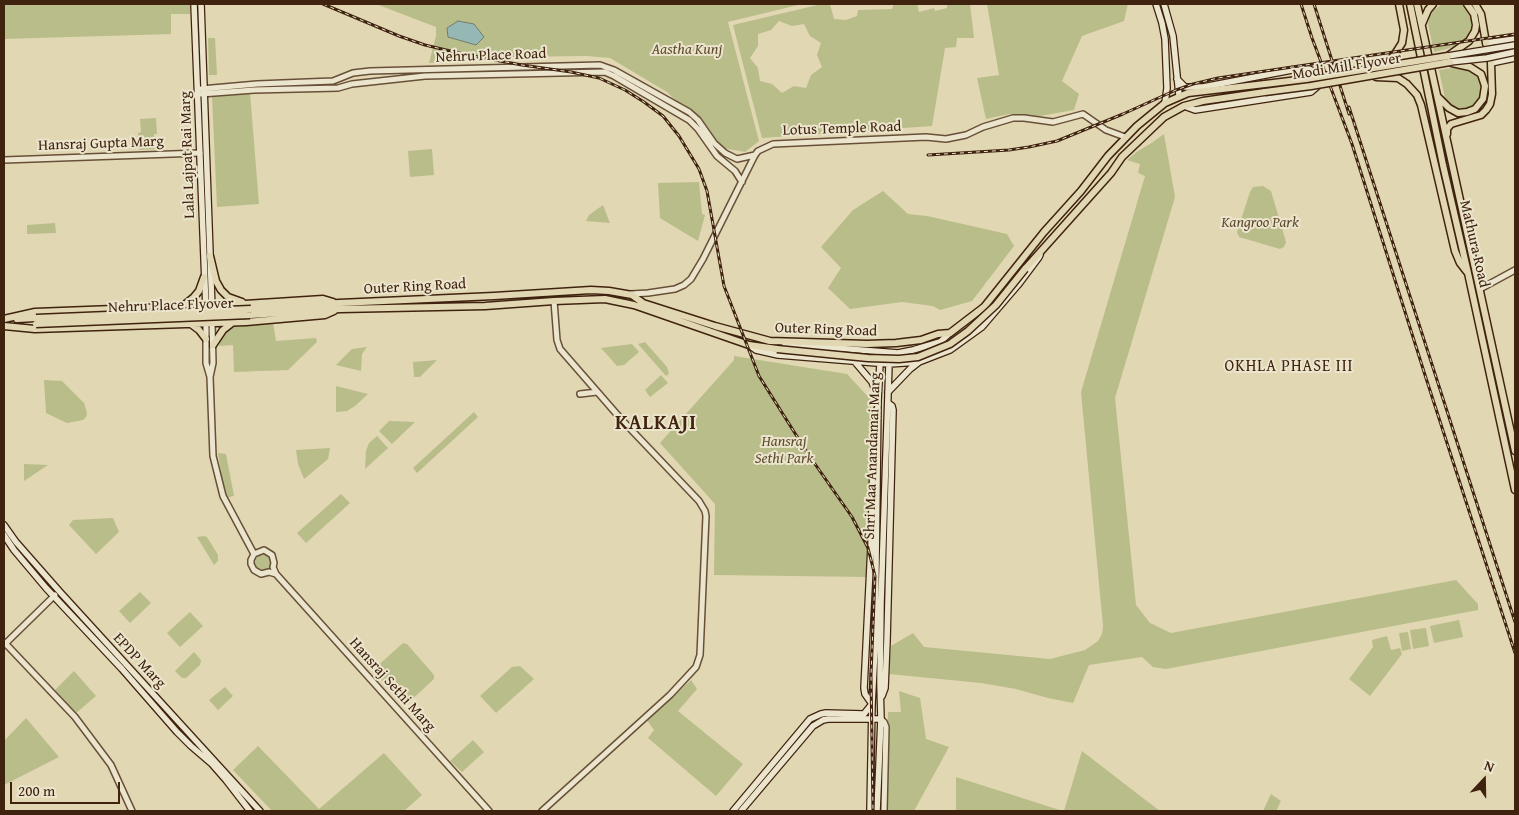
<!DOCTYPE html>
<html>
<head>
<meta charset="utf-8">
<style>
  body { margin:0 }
  #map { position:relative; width:1519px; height:815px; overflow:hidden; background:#e1d7b3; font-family:"Gentium Book Plus",serif }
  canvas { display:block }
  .frame { position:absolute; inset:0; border:5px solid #40230f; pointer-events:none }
  .north { position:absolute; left:1459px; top:755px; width:50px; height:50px; -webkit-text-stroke:4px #ece5ce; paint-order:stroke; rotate:21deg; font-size:14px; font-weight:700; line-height:20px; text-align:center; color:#40230f }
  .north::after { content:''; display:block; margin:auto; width:18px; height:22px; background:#40230f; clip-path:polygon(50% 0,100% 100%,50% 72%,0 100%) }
  .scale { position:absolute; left:10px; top:782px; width:110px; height:22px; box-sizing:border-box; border:2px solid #40230f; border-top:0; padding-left:6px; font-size:15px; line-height:18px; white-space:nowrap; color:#40230f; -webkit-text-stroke:4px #ece5ce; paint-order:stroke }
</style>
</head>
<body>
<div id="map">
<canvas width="1519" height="815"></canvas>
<div class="frame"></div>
<div class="north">N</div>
<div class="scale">200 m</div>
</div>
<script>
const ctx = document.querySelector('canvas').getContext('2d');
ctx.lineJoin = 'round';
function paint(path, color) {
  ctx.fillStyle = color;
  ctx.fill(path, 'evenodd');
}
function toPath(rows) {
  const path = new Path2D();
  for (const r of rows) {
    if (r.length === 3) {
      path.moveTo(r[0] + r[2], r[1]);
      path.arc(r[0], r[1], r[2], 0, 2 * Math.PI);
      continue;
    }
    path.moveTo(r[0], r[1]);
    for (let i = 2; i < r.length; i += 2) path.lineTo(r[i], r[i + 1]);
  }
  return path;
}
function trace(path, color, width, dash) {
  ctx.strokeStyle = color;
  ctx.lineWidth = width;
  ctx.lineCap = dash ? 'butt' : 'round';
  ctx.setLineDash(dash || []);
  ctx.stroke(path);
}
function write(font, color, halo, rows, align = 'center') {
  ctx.font = font + ' "Gentium Book Plus",serif';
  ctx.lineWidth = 4;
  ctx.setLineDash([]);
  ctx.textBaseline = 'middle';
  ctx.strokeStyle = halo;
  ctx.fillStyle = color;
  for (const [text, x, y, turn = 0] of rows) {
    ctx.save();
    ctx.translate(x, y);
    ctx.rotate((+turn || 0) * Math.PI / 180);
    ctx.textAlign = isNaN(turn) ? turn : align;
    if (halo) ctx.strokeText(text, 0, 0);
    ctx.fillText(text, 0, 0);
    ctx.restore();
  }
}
const green = toPath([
  [4,4,190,4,190,14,171,14,171,34,4,39],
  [376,4,802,4,728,22,759,141,745,152,723,148,667,92,610,58,587,56,506,57,429,63,436,36,436,27],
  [822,4,830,4,834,19,846,20,857,16,858,10,892,9,894,4,917,4,919,12,934,8,935,11,947,8,947,4,970,4,974,38,957,38,956,47,945,48,932,126,762,138,733,25],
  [779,21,792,26,804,24,810,36,821,43,817,55,822,67,811,75,806,88,794,86,782,93,772,84,760,81,758,68,750,58,758,46,758,34,771,30],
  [987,4,1128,4,1124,21,1082,36,1062,81,1079,94,1074,110,1040,116,1009,114,986,119,977,78,999,75],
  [1442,4,1457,4,1462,5,1471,17,1471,30,1466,39,1461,44,1447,49,1434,52,1428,24,1430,16,1434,10],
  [208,38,215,38,217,75,209,75],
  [1452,68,1461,68,1471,71,1476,75,1481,83,1482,91,1480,99,1471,107,1464,109,1457,108,1451,105,1445,99,1439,70],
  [250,93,259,204,217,207,212,96],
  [156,118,157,134,154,134,155,149,139,150,138,133,141,132,140,119],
  [1164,134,1175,197,1115,398,1136,605,1150,623,1171,633,1456,580,1478,604,1478,610,1166,669,1153,667,1142,657,1089,665,1073,703,1048,698,1016,689,981,683,889,674,891,646,913,633,924,647,1050,659,1085,650,1098,641,1102,634,1103,626,1081,392,1145,176,1138,173,1140,164,1127,160,1138,151,1150,144],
  [432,149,434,175,410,177,408,151],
  [699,182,702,214,705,215,698,241,660,218,658,183],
  [1263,186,1271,191,1286,242,1284,247,1280,249,1239,237,1237,232,1250,192,1253,187],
  [883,191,908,214,927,216,1007,234,1014,246,972,301,940,310,933,306,902,302,850,309,828,288,841,268,821,247,853,210],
  [603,205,610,223,586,221,589,215],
  [55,223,56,233,27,234,27,225],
  [273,322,276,341,316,338,317,342,288,370,234,372,233,345,219,346,221,336,234,324],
  [645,342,667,367,669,374,666,376,638,344],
  [632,344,639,352,624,365,617,366,601,348],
  [367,347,362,354,361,371,336,365,352,349],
  [734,356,847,374,871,400,870,577,714,575,715,504,660,443,734,360],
  [437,360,420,377,414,377,413,362],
  [661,375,668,383,650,397,645,390],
  [44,380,62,381,84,403,87,413,86,417,83,420,67,423,46,413],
  [336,386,368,394,355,406,347,411,336,412],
  [474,412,478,417,417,473,413,468],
  [389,421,415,422,392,444,379,431],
  [377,436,388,448,365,469,366,451,369,443],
  [330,448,328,459,304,479,298,464,296,450],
  [218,453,226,454,234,496,225,498],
  [24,464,48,465,24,481],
  [341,494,350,503,306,543,297,533],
  [113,518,119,532,96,554,69,525,73,520],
  [204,536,207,537,218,555,218,561,214,565,197,537],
  [263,563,8],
  [140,592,151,603,130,623,119,611],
  [190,612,203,626,180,647,167,633],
  [1459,620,1463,637,1434,643,1430,626],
  [1426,628,1429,646,1413,649,1410,630],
  [1408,632,1411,649,1402,651,1399,633],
  [1387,636,1391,650,1400,648,1402,654,1370,696,1349,679,1373,647,1372,640],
  [403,643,407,644,434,675,434,679,407,704,403,704,375,673,374,669],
  [194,652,201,660,200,665,186,678,182,678,175,671],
  [520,666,534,679,496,713,480,696,512,667],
  [74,671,96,696,75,714,54,691],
  [691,680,697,689,678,711,743,764,716,796,648,738,654,730,647,720],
  [225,687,233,696,218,710,209,700],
  [899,691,920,698,926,739,949,747,914,811,887,811,888,712,901,712],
  [26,718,59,757,4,785,4,741],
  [473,740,484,752,462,772,450,761],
  [258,746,319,809,384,753,422,795,404,811,272,811,233,770],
  [1082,751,1139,795,1160,811,1064,811],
  [956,777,1063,811,956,811],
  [1271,794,1281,801,1276,811,1263,811]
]);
const water = toPath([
  [458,21,474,24,484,37,476,45,448,37,447,28,458,21]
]);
const tertiary = toPath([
  [201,89,257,84,333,81,353,73,370,71,600,65,614,70,689,112,698,120,714,143,725,153,737,159,755,155],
  [201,94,254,90,338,88,352,84,425,76,605,72,614,76,689,120,698,129,717,156,735,171,742,182],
  [4,160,200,153],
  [1480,289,1515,270],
  [631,294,648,293,675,289,684,285,691,279,703,259,755,155,758,151,773,144,926,137,946,139,966,135,983,127,1013,118,1024,118,1053,122,1083,114,1106,130,1125,137],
  [206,323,206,363,210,377,213,456,223,496,254,554],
  [210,377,213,363,212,323],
  [580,394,597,392],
  [276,574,269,572,261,574,254,570,251,564,251,560,254,554,264,550,272,555,274,563,273,567,276,574,489,811],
  [4,642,75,717,111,765,132,811],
  [4,645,55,595],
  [881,719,884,722,886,727,884,811],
  [542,811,670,695,696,667,700,655,706,516,705,511,699,501,621,419,560,349,557,340,554,301]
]);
const secondary = toPath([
  [194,4,206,309],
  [201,4,212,309],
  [1156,4,1162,23,1165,39,1167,88,1165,103],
  [1164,4,1173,36,1179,95],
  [1515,39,1486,43,1491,63,1515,58],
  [1177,79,1185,87,1203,87,1297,69,1309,69,1313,71,1319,78,1318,86,1311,92,1195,110,1184,106],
  [785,344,898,353,913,350,940,342,950,333],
  [749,345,756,350,778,355,889,364,919,362,950,350,982,327,1018,285,1039,257,1040,255],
  [855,362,872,382,877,396],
  [888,392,910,369,919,362],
  [4,525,16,542,60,592,260,811],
  [4,535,14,550,46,588,122,669,177,732,191,746,212,764,226,780,250,811],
  [882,696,885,688,887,640,893,410,892,406,888,403],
  [872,704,865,694,864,688,871,546,874,419,877,409],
  [733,811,810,719,821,714,826,713,864,714,872,704],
  [741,811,813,726,823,720,828,719,881,719],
  [870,811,872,704,875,648,878,401,880,363,886,352],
  [877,811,881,719,880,682,881,603,889,364,887,357]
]);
const primary = toPath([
  [210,256,216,281,221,290,228,297,242,302],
  [1025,269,1111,173,1122,157,1164,117,1184,106,1203,101,1265,92],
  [183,306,194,297,199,291,204,277],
  [251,309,339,303,494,296,591,290,609,291,632,295,643,303,715,326,770,341,867,344,896,343,921,340,938,334,950,333,984,307,1044,232,1081,191,1108,156,1137,126,1165,103,1188,93,1265,84],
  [250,315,340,309,485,306,554,301,605,299,634,305,749,345,777,349],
  [4,319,35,312,245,304,323,299,333,302],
  [17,319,36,318],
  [191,324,199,330,206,339],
  [4,326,35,329,246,322,325,315,334,311],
  [213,345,223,330,232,323]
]);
const trunk = toPath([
  [1410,4,1443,165,1468,273,1515,490],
  [1417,4,1515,451],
  [1475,4,1481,14,1486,43],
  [1422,24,1428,10,1433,4],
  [1448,56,1469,41,1475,31,1476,25,1474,14,1467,4],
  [1376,66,1391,59,1395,54,1402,43,1404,30,1399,4],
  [1376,77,1398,78,1407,84,1417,95,1421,105,1455,251,1460,263,1467,272],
  [1438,97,1449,108,1458,113,1467,112,1475,109,1483,99,1485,86,1481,74,1470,67,1452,63],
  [1447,134,1447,129,1451,124,1481,115,1486,110,1490,104,1492,94,1491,63]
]);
const rail = toPath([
  [323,4,399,36,425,45,467,55,522,65,571,72,599,78,625,90,644,102,663,116,679,136,699,169,707,191,724,286,759,376,808,454,852,517,868,548,875,576,871,675,873,811],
  [1301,4,1312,38,1352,144,1425,375,1515,653],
  [1314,4,1349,114],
  [1349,107,1515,622],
  [928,155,1009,150,1029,147,1057,141,1123,114,1176,90,1193,84,1218,78,1515,34]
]);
const secondaryBridge = toPath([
  [1448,56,1515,45],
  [1450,62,1487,58,1515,52]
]);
const primaryBridge = toPath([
  [1265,84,1306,79,1448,56],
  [1265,92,1311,86,1450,62],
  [36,318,251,309],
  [36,324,250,315],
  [777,349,868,358,899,359,918,357,950,344,968,331,996,305,1025,269]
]);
const parkNames = [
  ["Aastha Kunj",687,50],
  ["Kangroo Park",1260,223],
  ["Hansraj",784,442],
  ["Sethi Park",784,459]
];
const streetNames = [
  ["Nehru Place Road",491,56,-2],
  ["Modi Mill Flyover",1347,67,-9],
  ["Lotus Temple Road",842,129,-2],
  ["Hansraj Gupta Marg",101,144,-2],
  ["Lala Lajpat Rai Marg",188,155,-92],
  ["Mathura Road",1474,244,77],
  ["Outer Ring Road",415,287,-3],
  ["Nehru Place Flyover",171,306,-2],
  ["Outer Ring Road",826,330,2],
  ["Shri Maa Anandamai Marg",873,456,-88],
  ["EPDP Marg",139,661,47],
  ["Hansraj Sethi Marg",392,685,48]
];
const neighbourhoodNames = [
  ["OKHLA PHASE III",1289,367]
];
const districtNames = [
  ["KALKAJI",656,424]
];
paint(green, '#b9bd89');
paint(water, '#96b8b4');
trace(water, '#747c72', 1);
trace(tertiary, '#685038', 8);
trace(secondary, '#40230f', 8);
trace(primary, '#40230f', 9);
trace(trunk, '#40230f', 9);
trace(tertiary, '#ece5ce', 5);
trace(secondary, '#ece5ce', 5.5);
trace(primary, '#e1d7b3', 6);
trace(trunk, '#e1d7b3', 6);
trace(rail, '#40230f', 3);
trace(rail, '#ece5ce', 1, [4]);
trace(secondaryBridge, '#40230f', 8, []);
trace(primaryBridge, '#40230f', 9, []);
trace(secondaryBridge, '#ece5ce', 5.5);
trace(primaryBridge, '#e1d7b3', 6);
write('italic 15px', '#5e4a2e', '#ece5ce', parkNames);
write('15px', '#40230f', '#ece5ce', streetNames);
ctx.letterSpacing = '1px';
write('16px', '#40230f', '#ece5ce', neighbourhoodNames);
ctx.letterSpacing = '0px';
ctx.letterSpacing = '1px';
write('bold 20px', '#40230f', '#ece5ce', districtNames);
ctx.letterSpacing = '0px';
</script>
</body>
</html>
